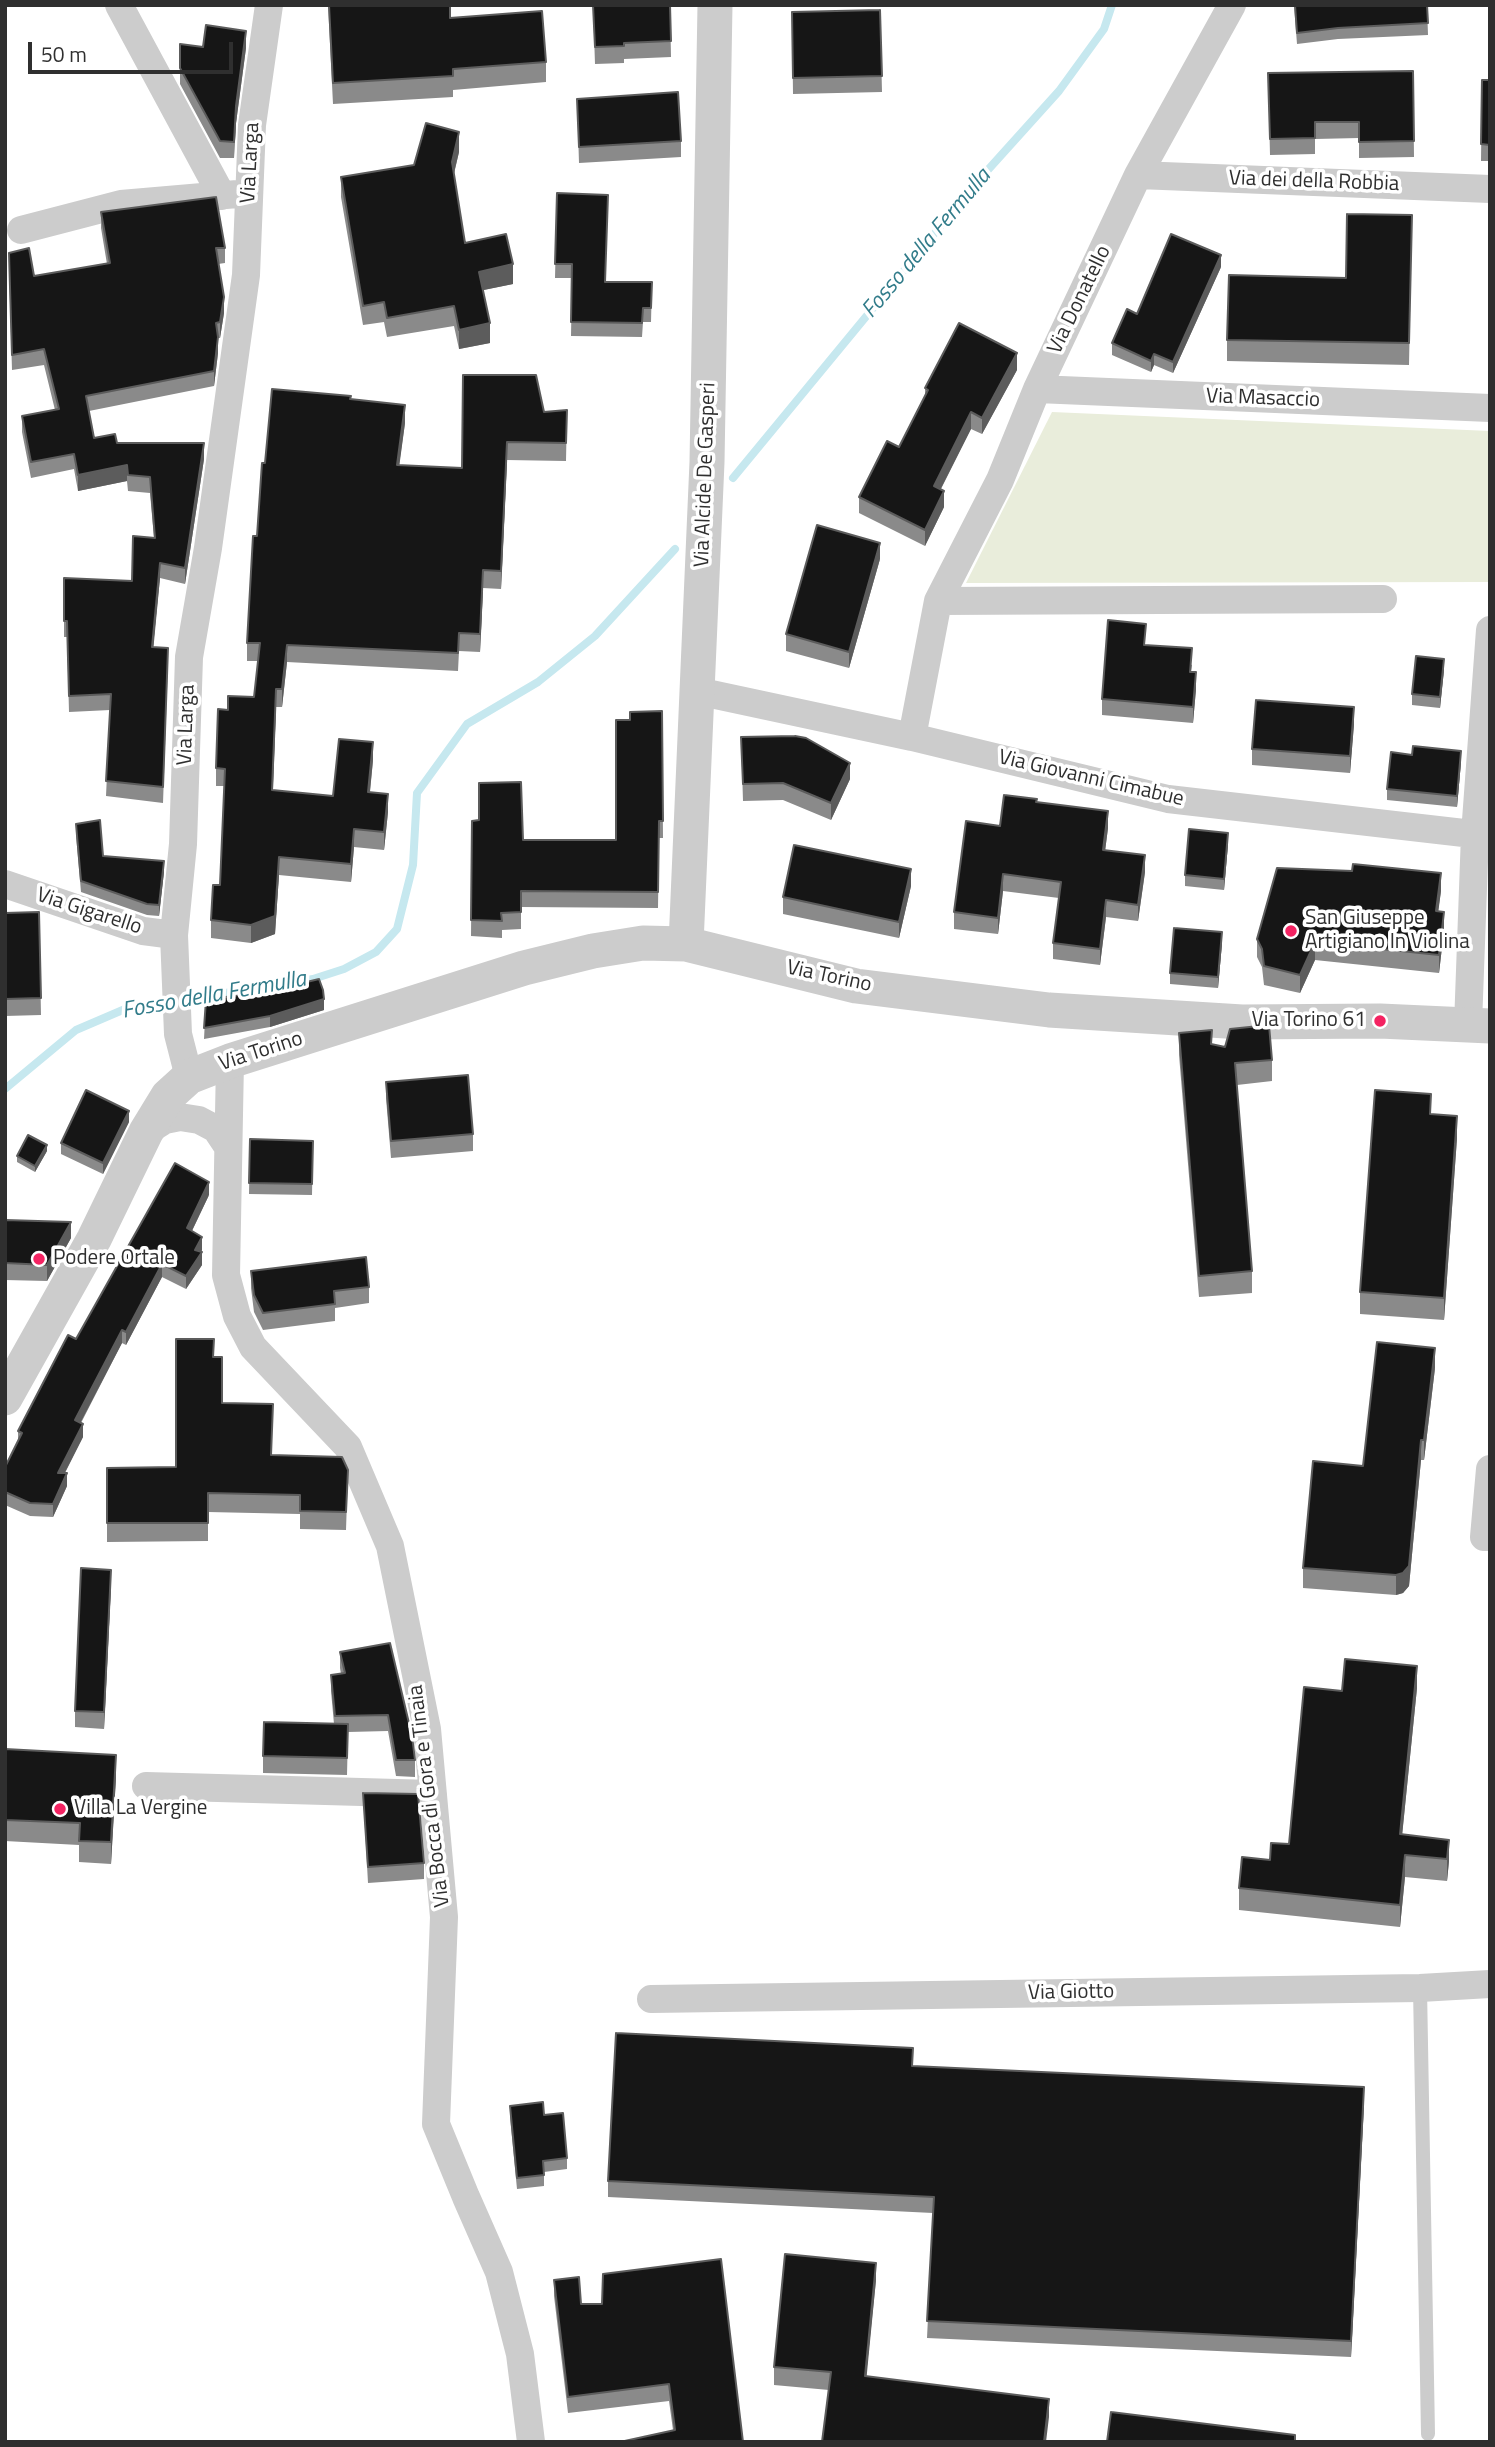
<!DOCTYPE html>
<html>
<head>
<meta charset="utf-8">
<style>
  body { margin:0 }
  #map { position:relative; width:1495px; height:2447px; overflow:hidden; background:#fff; font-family:"Titillium Web",sans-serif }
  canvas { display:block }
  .frame { position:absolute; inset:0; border:7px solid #2f2f2f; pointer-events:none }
  .scale { position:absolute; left:28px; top:42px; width:205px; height:32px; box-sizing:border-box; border:4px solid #2f2f2f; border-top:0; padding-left:9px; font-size:21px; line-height:24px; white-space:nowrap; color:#2f2f2f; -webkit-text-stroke:5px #fff; paint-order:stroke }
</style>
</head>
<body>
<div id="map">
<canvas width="1495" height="2447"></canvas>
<div class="frame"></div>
<div class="scale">50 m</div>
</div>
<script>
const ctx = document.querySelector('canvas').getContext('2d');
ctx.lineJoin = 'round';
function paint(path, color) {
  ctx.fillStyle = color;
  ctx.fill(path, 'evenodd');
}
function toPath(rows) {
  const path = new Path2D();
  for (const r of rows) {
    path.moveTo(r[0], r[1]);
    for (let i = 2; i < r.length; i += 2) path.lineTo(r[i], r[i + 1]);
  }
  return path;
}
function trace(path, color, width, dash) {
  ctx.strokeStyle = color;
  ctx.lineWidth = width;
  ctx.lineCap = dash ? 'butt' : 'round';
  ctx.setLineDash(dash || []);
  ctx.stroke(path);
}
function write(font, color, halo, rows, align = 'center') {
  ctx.font = font + ' "Titillium Web",sans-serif';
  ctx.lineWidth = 7;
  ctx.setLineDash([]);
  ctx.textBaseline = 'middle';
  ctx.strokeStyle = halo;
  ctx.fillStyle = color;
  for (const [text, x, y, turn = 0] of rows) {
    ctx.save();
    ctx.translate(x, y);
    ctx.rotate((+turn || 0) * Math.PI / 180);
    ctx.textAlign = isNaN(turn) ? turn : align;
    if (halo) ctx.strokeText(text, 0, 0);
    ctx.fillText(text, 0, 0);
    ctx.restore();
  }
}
const green = toPath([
  [1052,412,1490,431,1490,582,966,583]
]);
const stream = toPath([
  [733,478,977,182,1059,91,1104,29,1112,5],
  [5,1089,76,1030,125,1009,313,979,344,969,376,952,397,929,413,865,417,793,467,724,538,682,595,636,675,549]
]);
const service = toPath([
  [1420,1988,1428,2434]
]);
const minor = toPath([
  [119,5,222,196],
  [1138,175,1490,189],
  [21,230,121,204,249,193],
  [1037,389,1490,408],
  [938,601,1383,599],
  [697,691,912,737,1168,799,1490,836],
  [912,737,938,601,1000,480,1037,389,1138,175,1232,5],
  [5,884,143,931,174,935],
  [1468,1025,1475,834,1490,630],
  [230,1061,226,1275,237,1316,253,1347,348,1447,390,1546,427,1729,444,1917,436,2124,466,2197,499,2272,520,2354,531,2442],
  [189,1077,178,1034,174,935,183,844,189,657,208,548,246,275,252,125,269,5],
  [146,1132,165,1120,180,1117,199,1120,216,1129,228,1147],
  [1490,1469,1484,1537,1490,1537],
  [146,1786,433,1794],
  [651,1999,1420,1988,1490,1984]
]);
const tertiary = toPath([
  [686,944,707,462,715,5],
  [5,1398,94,1239,146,1132,168,1096,189,1077,230,1061,524,968,593,951,643,943,686,944,856,986,1049,1010,1242,1022,1380,1021,1490,1026]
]);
const wall = toPath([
  [328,5,450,5,450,18,546,62,546,82,453,90,453,97,333,104],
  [593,5,670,5,671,57,624,59,624,63,595,64],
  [1294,5,1427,5,1428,35,1338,39,1297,44],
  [880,10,882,92,793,94,792,12],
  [180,44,203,47,246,48,236,123,234,158,220,158,180,84],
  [1413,71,1414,157,1359,158,1359,138,1315,139,1315,154,1270,155,1268,73],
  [1482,80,1490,80,1490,161,1481,161],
  [577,99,681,141,681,157,579,163],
  [459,152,454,174,465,243,513,284,483,290,490,343,459,349,454,326,387,337,384,322,363,325,341,197,341,177,414,165],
  [557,193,605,282,652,282,651,322,643,322,642,337,571,336,572,278,555,278],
  [101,212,225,248,225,263,218,264,224,313,220,338,218,338,218,353,214,386,89,411,94,438,204,459,185,584,160,578,153,647,168,663,163,803,106,796,110,710,69,712,67,637,64,637,64,578,132,581,154,538,150,493,128,491,127,481,78,491,74,469,31,478,22,432,22,416,55,410,44,365,12,370,9,269,34,276,107,264,101,228],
  [1412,215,1409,365,1227,361,1227,340,1346,278],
  [1221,267,1173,373,1154,365,1151,372,1112,355,1112,343,1137,314],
  [1017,370,982,434,971,429,941,489,944,507,925,546,859,513,859,497,899,447,925,396,925,388],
  [351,399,405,423,399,465,462,468,544,412,567,410,566,461,507,460,501,589,483,588,480,652,459,651,458,671,287,662,282,707,276,707,273,790,333,796,373,760,370,792,388,812,384,850,354,847,351,882,279,875,275,934,251,943,211,938,211,920,220,885,224,786,216,786,216,768,228,710,254,697,258,661,247,661,247,643,257,536,265,463],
  [880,559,849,668,786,651,786,634],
  [1146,645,1192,665,1191,672,1196,689,1193,723,1102,715,1102,699],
  [1444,670,1440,708,1412,705,1412,694],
  [662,711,663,838,659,838,658,908,521,907,521,929,502,930,502,938,471,936,472,821,523,840,616,840,630,720],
  [1354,724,1350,773,1252,765,1252,749],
  [741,737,850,779,831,820,783,800,743,801],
  [1461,762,1457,807,1387,800,1387,789],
  [1037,802,1108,828,1105,851,1145,872,1138,921,1106,917,1100,965,1053,959,1053,943,1059,898,1003,891,998,934,954,929,954,912,1000,826],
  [76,824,103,856,164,872,159,916,147,915,81,892,76,835],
  [1228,844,1224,890,1185,886,1185,875],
  [911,886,899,938,783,914,783,897],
  [1441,891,1438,911,1444,930,1439,973,1315,960,1300,993,1264,985,1262,967,1257,957,1257,939],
  [39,912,41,1015,5,1016,5,913],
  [1222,943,1218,988,1170,984,1170,973],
  [206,1000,324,1010,270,1027,204,1039],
  [1179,1033,1212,1045,1272,1060,1272,1081,1237,1085,1252,1271,1252,1293,1199,1297,1179,1055],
  [386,1082,473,1134,473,1151,391,1158,386,1098],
  [1431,1114,1457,1138,1444,1320,1360,1314,1360,1292],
  [129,1122,103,1174,61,1154,61,1143],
  [250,1139,313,1141,312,1195,249,1194],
  [47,1151,35,1172,17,1162,17,1156],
  [209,1195,192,1231,202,1250,201,1252,202,1265,186,1289,162,1277,126,1345,122,1343,81,1423,83,1437,65,1473,67,1486,53,1517,30,1516,5,1505,5,1467,18,1441,18,1431,76,1339],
  [5,1220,71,1238,47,1281,5,1280],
  [251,1271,369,1287,369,1303,335,1308,335,1321,263,1330,254,1312,251,1288],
  [214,1357,222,1403,272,1455,348,1470,346,1530,300,1529,300,1514,208,1512,208,1541,107,1542,107,1468,176,1467],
  [1435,1368,1424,1460,1421,1460,1409,1586,1403,1593,1396,1595,1303,1588,1303,1568,1363,1466],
  [111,1586,104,1729,75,1727,75,1711],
  [390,1643,415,1760,415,1777,396,1776,388,1731,348,1732,347,1775,263,1773,263,1756,334,1724,331,1691,331,1675,341,1674,340,1668,340,1652],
  [1417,1688,1402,1835,1449,1840,1449,1861,1447,1881,1405,1877,1400,1927,1239,1910,1239,1888,1270,1860,1289,1844,1342,1691],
  [5,1749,116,1777,111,1864,79,1862,79,1845,5,1841],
  [363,1793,424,1863,424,1879,368,1883],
  [912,2066,1364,2104,1351,2357,927,2338,933,2213,608,2197,608,2181],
  [510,2106,544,2115,567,2158,567,2169,544,2172,544,2186,517,2189,510,2117],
  [554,2280,581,2304,743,2442,673,2430,669,2401,568,2413,554,2296],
  [876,2280,866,2376,1049,2417,829,2390,774,2385,774,2367]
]);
const shadedWall = toPath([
  [246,31,246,48,236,123,234,158,236,106],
  [459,132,459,152,452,181,452,162],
  [1221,255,1221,267,1173,373,1173,362],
  [513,264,513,284,479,291,479,272],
  [224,297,224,313,220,338,220,322],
  [490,323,490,343,459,349,459,330],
  [218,337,218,353,214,386,214,371],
  [1017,353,1017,370,982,434,982,418],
  [1154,354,1154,365,1151,372,1151,361],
  [405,405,405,423,397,483,397,465],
  [971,412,971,429,934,502,934,486],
  [507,442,507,460,501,589,501,571],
  [204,443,204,459,185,584,185,568],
  [127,465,127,481,78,491,78,475],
  [944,491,944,507,925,546,925,530],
  [880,543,880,559,849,668,849,652],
  [160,563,160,578,152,663,152,647],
  [483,570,483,588,480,652,480,634],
  [287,645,287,662,282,707,282,689],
  [1444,659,1444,670,1440,708,1440,697],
  [1196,672,1196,689,1193,723,1193,707],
  [276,689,276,707,272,808,272,790],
  [1354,707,1354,724,1350,773,1350,756],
  [373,742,373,760,368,810,368,792],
  [1461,751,1461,762,1457,807,1457,796],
  [850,763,850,779,831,820,831,803],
  [388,794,388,812,384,850,384,832],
  [1108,811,1108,828,1103,867,1103,850],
  [354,829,354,847,351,882,351,864],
  [1228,833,1228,844,1224,890,1224,879],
  [1145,855,1145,872,1138,921,1138,905],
  [279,857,279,875,275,934,251,943,251,925],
  [164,861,164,872,159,916,159,905],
  [911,869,911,886,899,938,899,922],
  [1441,873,1441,891,1436,929,1436,911],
  [1003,874,1003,891,998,934,998,918],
  [1106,900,1106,917,1100,965,1100,949],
  [1444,912,1444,930,1439,973,1439,955],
  [1222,932,1222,943,1218,988,1218,977],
  [1315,942,1315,960,1300,993,1300,975],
  [324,999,324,1010,270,1027,270,1016],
  [129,1111,129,1122,103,1174,103,1163],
  [1457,1116,1457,1138,1444,1320,1444,1298],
  [47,1145,47,1151,35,1172,35,1166],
  [209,1182,209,1195,187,1241,187,1228],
  [71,1222,71,1238,47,1281,47,1265],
  [202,1237,202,1250,195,1263,195,1250],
  [202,1252,202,1265,186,1289,186,1276],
  [162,1264,162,1277,126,1345,126,1332],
  [122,1330,122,1343,75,1433,75,1420],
  [1435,1348,1435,1368,1424,1460,1424,1440],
  [83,1424,83,1437,58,1486,58,1473],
  [1421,1440,1421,1460,1409,1586,1403,1593,1396,1595,1396,1575],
  [67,1473,67,1486,53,1517,53,1504],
  [111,1570,111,1586,104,1729,104,1712],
  [1417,1666,1417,1688,1400,1856,1400,1834],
  [116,1755,116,1777,111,1864,111,1842],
  [1449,1840,1449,1861,1447,1881,1447,1859],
  [1405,1855,1405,1877,1400,1927,1400,1905],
  [1364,2087,1364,2104,1351,2357,1351,2341],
  [876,2263,876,2280,865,2393,865,2376],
  [1049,2399,1049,2417,1046,2442,1044,2442]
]);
const building = toPath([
  [329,5,450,5,450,18,542,11,546,62,453,69,453,76,333,83,329,5],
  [593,5,670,5,671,41,624,43,624,46,595,47,593,5],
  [1295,5,1427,5,1428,23,1338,28,1297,33,1295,5],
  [880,10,882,76,793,78,792,12,880,10],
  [206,25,246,31,236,106,234,142,220,141,180,68,180,44,203,47,206,25],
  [1413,71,1414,141,1359,142,1359,122,1315,122,1315,138,1270,139,1268,73,1413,71],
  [1482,80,1490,80,1490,145,1481,144,1482,80],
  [678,92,681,141,579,147,577,99,678,92],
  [426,123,459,132,452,162,465,243,506,234,513,264,479,272,490,323,459,330,454,306,387,318,384,302,363,306,341,177,414,165,426,123],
  [557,193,608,195,605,282,652,282,651,308,643,308,642,323,571,322,572,264,555,264,557,193],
  [216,197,225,248,216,248,224,297,220,322,216,323,218,337,214,371,86,396,94,438,115,434,117,443,204,443,185,568,160,563,152,647,168,648,163,787,106,781,111,694,69,696,67,621,64,621,64,578,132,581,133,536,155,538,150,477,128,475,127,465,78,475,74,454,31,462,22,416,59,409,44,349,12,355,9,253,29,248,34,276,110,263,101,212,216,197],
  [1347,214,1412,215,1409,343,1227,340,1229,275,1346,278,1347,214],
  [1171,234,1221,255,1173,362,1154,354,1151,361,1112,343,1127,309,1137,314,1171,234],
  [959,323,1017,353,982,418,971,412,934,486,944,491,925,530,859,497,887,441,899,447,928,390,925,388,959,323],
  [463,375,536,375,544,412,567,410,566,443,507,442,501,571,483,570,480,634,459,633,458,653,287,645,282,689,276,689,272,790,333,796,339,739,373,742,368,792,388,794,384,832,354,829,351,864,279,857,275,916,251,925,211,920,213,885,220,885,225,769,216,768,218,709,228,710,228,696,254,697,260,643,247,643,253,536,257,536,262,463,265,463,272,389,351,396,350,399,405,405,397,465,462,468,463,375],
  [817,525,880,543,849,652,786,634,817,525],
  [1108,620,1146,624,1144,645,1192,648,1190,672,1196,672,1193,707,1102,699,1108,620],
  [1416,656,1444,659,1440,697,1412,694,1416,656],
  [1256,700,1354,707,1350,756,1252,749,1256,700],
  [662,711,663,821,659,821,658,892,521,891,521,912,501,913,502,921,471,920,472,821,479,820,479,783,521,782,523,840,616,840,616,720,630,720,630,712,662,711],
  [795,736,806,738,850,763,831,803,783,783,743,784,741,737,795,736],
  [1413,746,1461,751,1457,796,1387,789,1391,752,1412,755,1413,746],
  [1004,795,1037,799,1036,802,1108,811,1103,850,1145,855,1138,905,1106,900,1100,949,1053,943,1061,882,1003,874,998,918,954,912,966,821,1000,826,1004,795],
  [100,820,103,856,164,861,159,905,147,904,81,881,76,824,100,820],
  [1189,829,1228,833,1224,879,1185,875,1189,829],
  [794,845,911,869,899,922,783,897,794,845],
  [1353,864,1441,873,1436,911,1444,912,1439,955,1315,942,1300,975,1264,966,1262,949,1257,939,1277,868,1352,871,1353,864],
  [39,912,41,998,5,999,5,913,39,912],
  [1174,928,1222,932,1218,977,1170,973,1174,928],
  [319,979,323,990,324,999,270,1016,204,1028,206,1000,278,989,319,979],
  [1269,1025,1272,1060,1235,1063,1252,1271,1199,1276,1179,1033,1212,1030,1211,1044,1225,1047,1230,1029,1269,1025],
  [468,1075,473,1134,391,1141,386,1082,468,1075],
  [86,1090,129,1111,103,1163,61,1143,86,1090],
  [1375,1090,1431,1094,1430,1114,1457,1116,1444,1298,1360,1292,1375,1090],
  [28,1135,47,1145,35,1166,17,1156,28,1135],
  [250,1139,313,1141,312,1184,249,1183,250,1139],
  [175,1163,209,1182,187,1228,202,1237,195,1250,202,1252,186,1276,162,1264,126,1332,122,1330,75,1420,83,1424,58,1473,67,1473,53,1504,30,1503,5,1492,5,1467,22,1433,18,1431,68,1335,76,1339,175,1163],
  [5,1220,71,1222,47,1265,5,1263,5,1220],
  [366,1257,369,1287,334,1291,335,1304,263,1313,254,1295,251,1271,366,1257],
  [176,1339,214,1339,213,1357,222,1357,222,1403,273,1404,271,1455,342,1457,348,1470,346,1512,300,1511,300,1495,208,1493,208,1523,107,1523,107,1468,176,1467,176,1339],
  [1377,1342,1435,1348,1424,1440,1421,1440,1409,1566,1403,1573,1396,1575,1303,1568,1313,1461,1363,1466,1377,1342],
  [81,1568,111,1570,104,1712,75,1711,81,1568],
  [390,1643,412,1736,415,1760,396,1760,388,1715,335,1716,331,1675,345,1673,340,1652,390,1643],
  [1345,1659,1417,1666,1400,1834,1449,1840,1447,1859,1405,1855,1400,1905,1239,1888,1242,1857,1270,1860,1271,1843,1289,1844,1304,1687,1342,1691,1345,1659],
  [264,1722,348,1724,347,1758,263,1756,264,1722],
  [5,1749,116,1755,111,1842,79,1841,80,1823,5,1820,5,1749],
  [363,1793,418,1794,424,1863,368,1867,363,1793],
  [616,2033,913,2048,912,2066,1364,2087,1351,2341,927,2321,934,2197,608,2181,616,2033],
  [543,2102,544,2115,563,2113,567,2158,543,2161,544,2175,517,2178,510,2106,543,2102],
  [785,2254,876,2263,865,2376,1049,2399,1044,2442,822,2442,831,2372,774,2367,785,2254],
  [721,2259,743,2442,620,2442,675,2430,669,2384,568,2397,554,2280,579,2277,581,2304,602,2304,603,2274,721,2259],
  [1111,2412,1295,2435,1295,2442,1107,2442,1111,2412]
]);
const markers = [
  [1291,931,7,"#f42362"],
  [1380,1021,7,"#f42362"],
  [39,1259,7,"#f42362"],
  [60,1809,7,"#f42362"]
];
const streetNames = [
  ["Via Larga",251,163,-87],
  ["Via dei della Robbia",1314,182,2],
  ["Via Donatello",1080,300,-64],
  ["Via Masaccio",1263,399,2],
  ["Via Alcide De Gasperi",706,475,-88],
  ["Via Larga",187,725,-88],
  ["Via Giovanni Cimabue",1091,779,13],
  ["Via Gigarello",89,912,18],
  ["Via Torino",829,977,12],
  ["Via Torino",261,1052,-18],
  ["Via Bocca di Gora e Tinaia",430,1796,-97],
  ["Via Giotto",1071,1993,-1]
];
const poiNames = [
  ["San Giuseppe",1305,919],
  ["Artigiano In Violina",1305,943],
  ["Via Torino 61",1366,1021,"right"],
  ["Podere Ortale",53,1259],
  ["Villa La Vergine",74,1809]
];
const waterNames = [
  ["Fosso della Fermulla",927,244,-50],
  ["Fosso della Fermulla",214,996,-10]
];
paint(green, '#e9eddb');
trace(stream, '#c6e8ef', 8);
trace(service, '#ccc', 14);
trace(minor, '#ccc', 28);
trace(tertiary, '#ccc', 35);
paint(wall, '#8a8a8a');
paint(shadedWall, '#5c5c5c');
paint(building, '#161616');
trace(building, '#5c5c5c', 2);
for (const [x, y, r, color] of markers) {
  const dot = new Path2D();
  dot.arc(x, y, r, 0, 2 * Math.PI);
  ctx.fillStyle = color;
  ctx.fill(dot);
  trace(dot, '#fff', 2.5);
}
write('21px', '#2f2f2f', '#fff', streetNames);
write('21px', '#2f2f2f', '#fff', poiNames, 'left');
write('italic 23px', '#327c8a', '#fff', waterNames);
</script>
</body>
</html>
